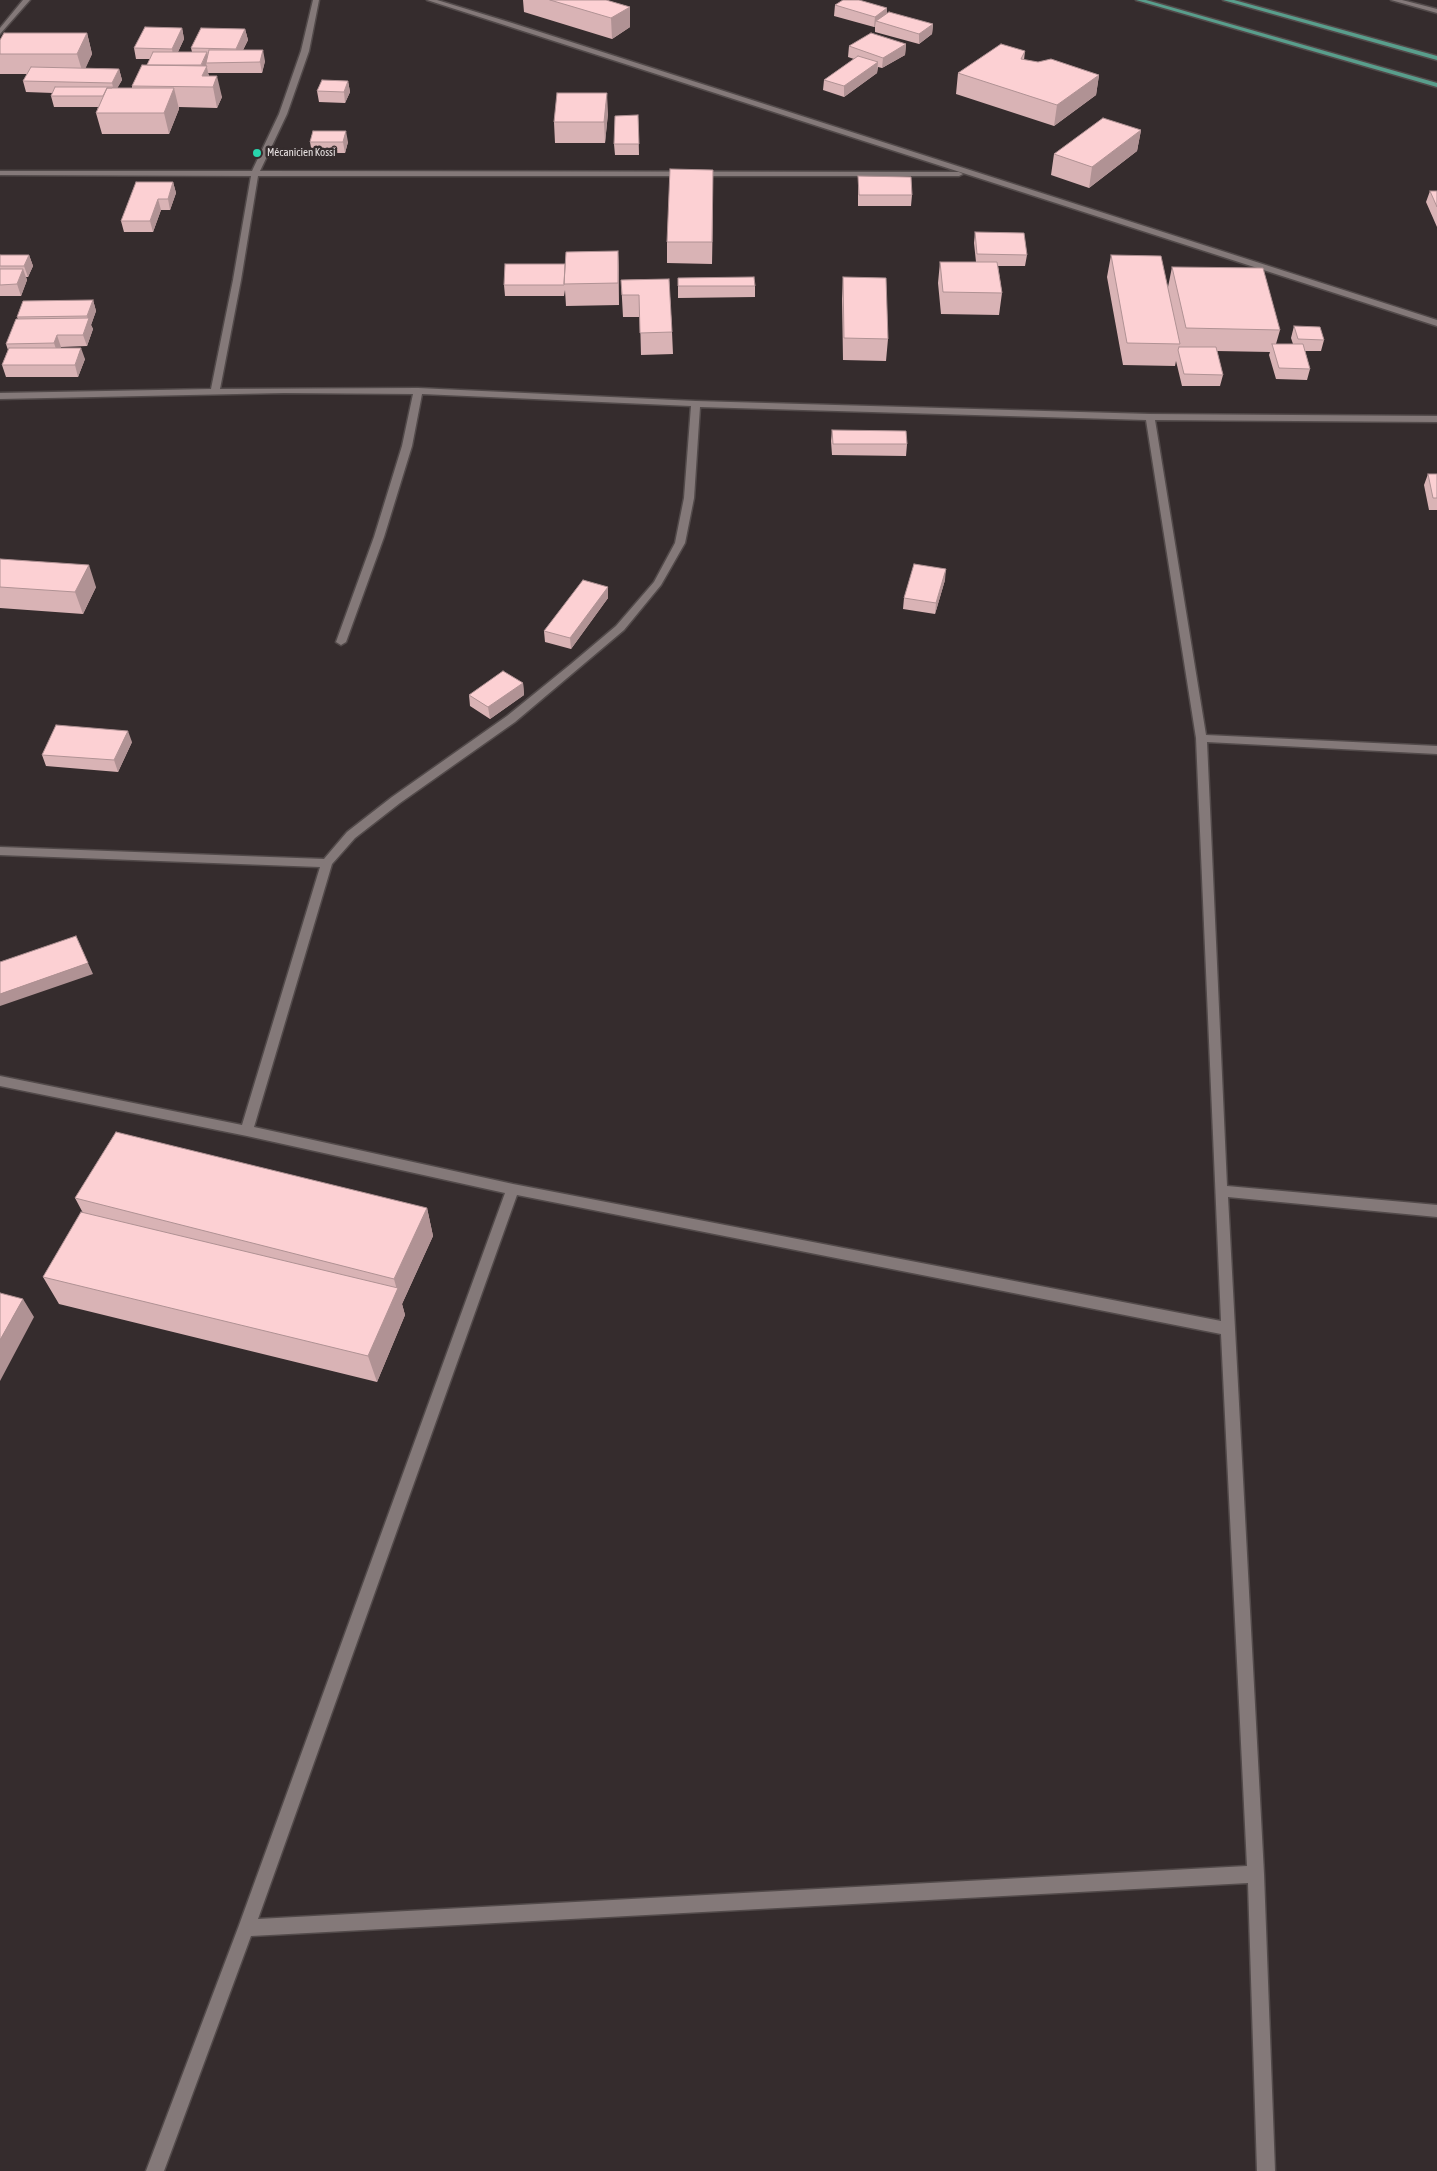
<!DOCTYPE html>
<html>
<head>
<meta charset="utf-8">
<style>
  body { margin:0 }
  canvas { display:block; background:#352c2d }
</style>
</head>
<body>
<canvas width="1437" height="2171"></canvas>
<script>
const ctx = document.querySelector('canvas').getContext('2d');
ctx.lineJoin = 'round';
function toPath(rows) {
  const path = new Path2D();
  for (const r of rows) {
    path.moveTo(r[0], r[1]);
    for (let i = 2; i < r.length; i += 2) path.lineTo(r[i], r[i + 1]);
  }
  return path;
}
function trace(path, color, width, dash) {
  ctx.strokeStyle = color;
  ctx.lineWidth = width;
  ctx.lineCap = dash ? 'butt' : 'round';
  ctx.setLineDash(dash || []);
  ctx.stroke(path);
}
function paint(path, color) {
  ctx.fillStyle = color;
  ctx.fill(path, 'evenodd');
}
function write(font, color, halo, rows, align = 'center') {
  ctx.font = font + ' "Asap Condensed",sans-serif';
  ctx.lineWidth = 5;
  ctx.setLineDash([]);
  ctx.textBaseline = 'middle';
  ctx.strokeStyle = halo;
  ctx.fillStyle = color;
  for (const [text, x, y, turn = 0] of rows) {
    ctx.save();
    ctx.translate(x, y);
    ctx.rotate((+turn || 0) * Math.PI / 180);
    ctx.textAlign = isNaN(turn) ? turn : align;
    if (halo) ctx.strokeText(text, 0, 0);
    ctx.fillText(text, 0, 0);
    ctx.restore();
  }
}
const minor = toPath([
  [23,0,30,0,0,34,0,28,23,0],
  [313,0,319,0,309,51,287,114,260,171,959,172,963,174,959,176,258,176,241,280,220,389,418,388,696,401,1150,414,1437,416,1437,422,1155,420,1206,735,1437,746,1437,754,1207,742,1227,1186,1437,1205,1437,1217,1228,1197,1264,1874,1275,2171,1257,2171,1248,1883,251,1936,164,2171,146,2171,238,1928,505,1193,247,1136,0,1086,0,1076,242,1125,320,867,0,855,0,847,324,859,347,832,392,797,507,716,571,664,616,626,654,582,675,543,684,498,691,406,422,394,412,446,384,537,346,642,341,645,336,642,374,537,402,446,413,394,284,393,0,399,0,393,211,389,233,280,251,176,0,175,0,171,252,171,279,114,301,51,313,0],
  [700,407,1146,420,1196,738,1221,1321,513,1184,254,1127,332,864,355,838,400,803,515,722,624,630,661,585,685,543,694,498,700,407],
  [517,1195,1221,1334,1247,1866,258,1919,517,1195],
  [427,0,437,0,512,23,1437,320,1437,326,427,0],
  [1391,0,1402,0,1437,9,1437,13,1391,0]
]);
const major = toPath([
  [1136,0,1146,0,1437,83,1437,87,1136,0],
  [1223,0,1234,0,1437,56,1437,60,1223,0]
]);
const wall = toPath([
  [523,0,606,0,630,7,630,27,612,39,524,12],
  [835,5,887,8,887,13,933,24,932,34,919,44,875,32,875,27,874,27,834,16],
  [182,28,184,39,178,52,192,52,191,48,245,29,248,40,243,50,265,61,262,73,208,73,209,76,222,97,217,108,179,107,179,109,169,134,102,134,96,113,98,107,54,107,51,96,53,93,26,92,23,81,27,74,0,74,0,40,87,33,92,54,85,68,119,69,122,80,117,88,132,88,132,86,147,65,150,59,136,59,134,48],
  [906,44,905,55,882,68,878,67,877,73,844,97,823,90,824,80,854,59,848,57,849,46],
  [1025,51,1024,60,1099,75,1096,95,1054,126,956,94,958,73],
  [348,81,350,92,345,103,319,102,317,91],
  [608,113,605,143,555,143,554,122],
  [638,115,639,155,615,155,614,144],
  [1141,130,1137,151,1089,188,1051,175,1054,154],
  [313,131,348,142,345,153,312,153,310,142],
  [713,170,712,264,667,263,667,242],
  [858,176,912,195,911,206,858,206],
  [173,182,176,193,170,210,161,210,153,232,124,232,121,221],
  [1430,191,1437,191,1437,227,1426,202],
  [975,232,1027,255,1025,266,998,266,1002,293,999,315,941,314,938,283,940,262,976,262,974,243],
  [618,251,619,273,619,305,566,306,565,290,564,296,505,296,504,285,565,264],
  [0,255,29,255,33,266,28,277,26,277,27,280,21,296,0,296],
  [1111,255,1168,287,1172,267,1280,330,1276,344,1293,344,1291,338,1294,326,1324,340,1321,351,1305,351,1310,369,1307,380,1276,379,1269,355,1270,352,1217,351,1223,375,1220,386,1182,386,1176,361,1175,366,1123,365,1107,277],
  [843,277,888,339,886,361,843,360,842,299],
  [678,278,755,286,755,297,678,298],
  [669,279,672,332,673,354,641,355,640,317,623,317,621,280],
  [93,300,96,311,91,325,93,329,87,346,61,347,60,348,85,359,78,377,6,377,2,365,8,350,6,344,18,319,17,317],
  [832,430,907,444,906,456,832,455,831,441],
  [1428,474,1437,474,1437,510,1429,510,1424,485],
  [0,559,96,587,83,614,0,608],
  [945,580,935,614,903,609,904,598],
  [608,587,608,598,571,649,545,642,544,631],
  [523,683,524,695,490,719,470,706,469,695],
  [132,742,118,772,46,766,42,755],
  [75,1198,427,1208,433,1236,402,1304,405,1315,377,1382,59,1304,43,1277,83,1213]
]);
const shadedWall = toPath([
  [630,7,630,27,612,39,611,18],
  [887,8,887,18,876,21,875,27,874,27,875,17],
  [933,24,932,34,919,44,919,34],
  [182,28,184,39,174,60,172,49],
  [245,29,248,40,238,60,236,49],
  [87,33,92,54,83,74,77,54],
  [906,44,905,55,882,68,883,58],
  [263,50,265,61,262,73,260,62],
  [207,52,209,62,206,63,211,86,199,71],
  [878,62,877,73,844,97,844,86],
  [119,69,122,80,114,94,111,107,113,87,112,83],
  [1099,75,1096,95,1054,126,1057,105],
  [217,76,222,97,217,108,213,87],
  [348,81,350,92,345,103,344,92],
  [174,88,179,109,169,134,164,113],
  [607,93,608,113,605,143,604,122],
  [1141,130,1137,151,1089,188,1092,167],
  [346,131,348,142,345,153,343,142],
  [713,170,713,191,712,264,712,242],
  [173,182,176,193,170,210,168,199],
  [158,199,161,210,153,232,150,221],
  [618,251,619,273,619,305,618,283],
  [29,255,33,266,28,277,24,266],
  [23,269,27,280,21,296,17,284],
  [93,300,96,311,91,325,93,329,87,346,83,335,88,320,87,316],
  [57,335,61,347,58,355,54,343],
  [81,348,85,359,78,377,75,365],
  [89,565,96,587,83,614,75,592],
  [946,569,945,580,935,614,936,603],
  [608,587,608,598,571,649,570,638],
  [523,683,524,695,490,719,488,707],
  [128,731,132,742,118,772,114,760],
  [88,963,93,974,0,1006,0,994],
  [427,1208,433,1236,402,1304,405,1315,377,1382,368,1356,397,1290,394,1279],
  [23,1299,34,1317,0,1381,0,1340]
]);
const building = toPath([
  [550,0,606,0,630,7,611,18,550,0],
  [843,0,859,0,887,8,875,17,835,5,843,0],
  [889,12,933,24,919,34,876,21,889,12],
  [145,27,182,28,172,49,134,48,145,27],
  [201,28,245,29,236,49,191,48,201,28],
  [4,33,87,33,77,54,0,54,0,40,4,33],
  [871,33,906,44,883,58,849,46,871,33],
  [1001,44,1025,51,1021,59,1038,62,1051,59,1099,75,1057,105,958,73,1001,44],
  [209,50,263,50,260,62,206,63,209,50],
  [153,52,207,52,201,65,147,65,153,52],
  [858,56,878,62,844,86,824,80,858,56],
  [142,65,207,66,202,76,217,76,213,87,132,86,142,65],
  [31,67,119,69,112,83,23,81,31,67],
  [322,80,348,81,344,92,317,91,322,80],
  [55,87,113,87,112,88,107,88,103,96,51,96,55,87],
  [107,88,174,88,164,113,96,113,107,88],
  [557,93,607,93,604,122,554,122,557,93],
  [638,115,639,144,614,144,615,116,638,115],
  [1103,118,1141,130,1092,167,1054,154,1103,118],
  [313,131,346,131,343,142,310,142,313,131],
  [670,169,713,170,712,242,667,242,670,169],
  [858,176,911,177,912,195,859,195,858,176],
  [136,182,173,182,168,199,158,199,150,221,121,221,136,182],
  [1430,191,1437,191,1437,207,1430,191],
  [975,232,1024,233,1027,255,977,254,975,232],
  [618,251,618,283,564,284,566,252,618,251],
  [0,255,29,255,24,266,0,266,0,255],
  [1111,255,1161,256,1180,344,1127,343,1111,255],
  [940,262,997,262,1002,293,943,292,940,262],
  [505,264,565,264,564,285,504,285,505,264],
  [1172,267,1263,268,1280,330,1186,328,1172,267],
  [0,269,23,269,17,284,0,285,0,269],
  [754,277,755,286,678,286,678,278,754,277],
  [843,277,886,278,888,339,844,338,843,277],
  [669,279,672,332,640,333,639,295,622,295,621,280,669,279],
  [93,300,87,316,17,317,23,301,93,300],
  [89,318,83,335,57,335,54,343,6,344,16,319,89,318],
  [1294,326,1320,327,1324,340,1298,339,1294,326],
  [1272,344,1303,344,1310,369,1279,368,1272,344],
  [1179,347,1216,347,1223,375,1184,374,1178,350,1179,347],
  [9,348,81,348,75,365,2,365,9,348],
  [832,430,906,431,907,444,833,444,832,430],
  [1428,474,1437,474,1437,498,1433,498,1428,474],
  [0,559,89,565,75,592,0,587,0,559],
  [914,564,946,569,936,603,904,598,914,564],
  [583,580,608,587,570,638,544,631,583,580],
  [503,671,523,683,488,707,469,695,503,671],
  [56,725,128,731,114,760,42,755,56,725],
  [76,936,88,963,0,994,0,962,76,936],
  [116,1132,427,1208,394,1279,75,1198,116,1132],
  [81,1212,398,1288,368,1356,43,1277,81,1212],
  [0,1293,23,1299,0,1340,0,1293]
]);
const markers = [
  [257,153,5,"#28d5ad"]
];
const farPoinames = [
  ["Mécanicien Kossi",267,153]
];
trace(minor, '#524a4a', 3);
trace(major, '#524a4a', 3);
paint(minor, '#847979');
paint(major, '#599e8c');
paint(wall, '#d9b3b5');
paint(shadedWall, '#b09294');
paint(building, '#fcd0d3');
trace(building, '#b09294', 1);
for (const [x, y, r, color] of markers) {
  const dot = new Path2D();
  dot.arc(x, y, r, 0, 2 * Math.PI);
  ctx.fillStyle = color;
  ctx.fill(dot);
  trace(dot, '#352c2d', 2);
}
write('11px', '#e8e2e2', '#352c2d', farPoinames, 'left');
</script>
</body>
</html>
